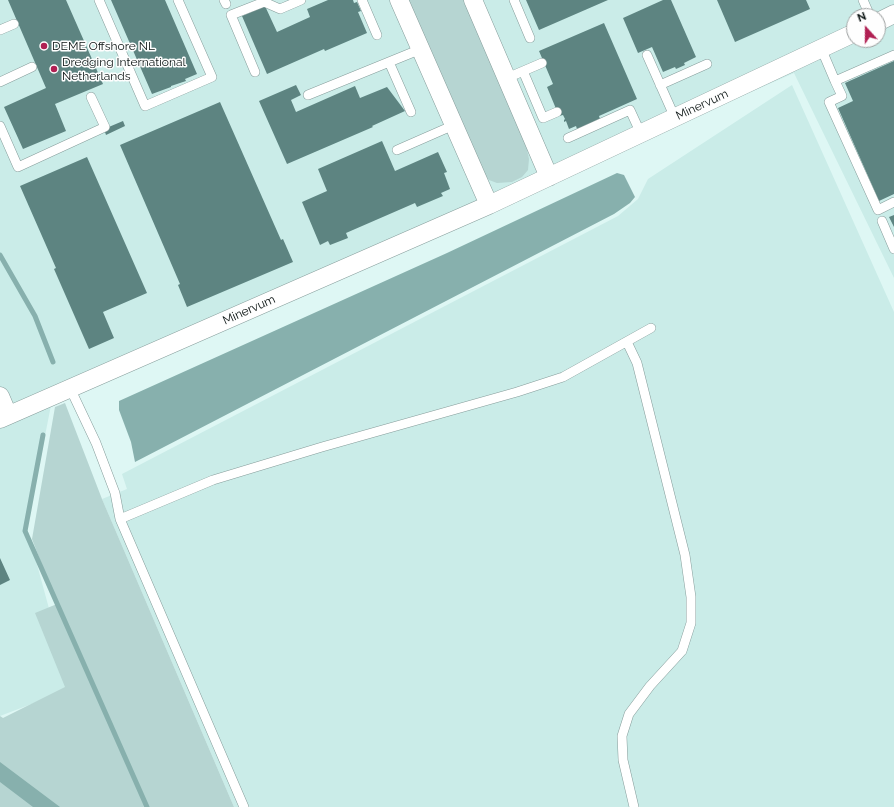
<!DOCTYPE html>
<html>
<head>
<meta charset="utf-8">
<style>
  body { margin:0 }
  #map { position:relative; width:894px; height:807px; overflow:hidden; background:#def7f4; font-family:Raleway,sans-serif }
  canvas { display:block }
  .north { position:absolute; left:846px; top:8px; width:40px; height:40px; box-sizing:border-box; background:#fefefe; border:1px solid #9da0a0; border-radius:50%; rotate:339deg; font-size:11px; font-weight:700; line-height:16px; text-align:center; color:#0b1413 }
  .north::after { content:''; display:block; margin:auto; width:14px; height:18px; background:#b02053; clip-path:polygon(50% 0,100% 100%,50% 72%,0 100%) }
</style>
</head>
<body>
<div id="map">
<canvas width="894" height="807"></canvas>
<div class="north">N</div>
</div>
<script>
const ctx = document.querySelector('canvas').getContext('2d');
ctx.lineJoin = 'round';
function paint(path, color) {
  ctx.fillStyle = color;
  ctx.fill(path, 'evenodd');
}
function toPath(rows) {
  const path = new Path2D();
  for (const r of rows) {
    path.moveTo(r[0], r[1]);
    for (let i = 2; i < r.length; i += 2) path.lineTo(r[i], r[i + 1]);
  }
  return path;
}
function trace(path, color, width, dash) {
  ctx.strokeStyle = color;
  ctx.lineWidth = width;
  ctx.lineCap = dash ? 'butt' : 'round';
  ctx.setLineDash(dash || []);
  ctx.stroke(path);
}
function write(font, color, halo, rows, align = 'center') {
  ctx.font = font + ' Raleway,sans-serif';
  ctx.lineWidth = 3;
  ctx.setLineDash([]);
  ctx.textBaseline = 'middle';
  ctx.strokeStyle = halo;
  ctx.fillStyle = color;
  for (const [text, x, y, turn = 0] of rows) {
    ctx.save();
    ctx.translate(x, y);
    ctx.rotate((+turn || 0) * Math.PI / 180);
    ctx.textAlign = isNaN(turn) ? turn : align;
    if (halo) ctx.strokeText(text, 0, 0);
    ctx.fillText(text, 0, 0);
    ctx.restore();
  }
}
const built = toPath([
  [0,0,894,0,894,278,794,73,52,400,27,528,71,689,0,716],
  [854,16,878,16,878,40,854,40],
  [792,85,894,312,894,807,234,807,102,499,127,489,122,474,618,216,638,199,648,179]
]);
const green = toPath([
  [408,0,464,0,525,140,529,159,528,170,522,177,512,182,497,183,489,180,481,169],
  [65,403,102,499,234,807,0,807,0,716,3,718,65,687,35,613,57,604,32,539,55,407]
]);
const water = toPath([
  [617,173,624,175,635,197,630,203,614,214,135,462,131,442,119,410,119,401,447,253],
  [0,762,60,807,33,807,0,782]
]);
const stream = toPath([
  [0,255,35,316,53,362],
  [43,435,25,531,147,807]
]);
const building = toPath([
  [8,0,66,0,103,84,55,104,66,131,23,149,4,107,46,88],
  [111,0,165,0,197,74,185,79,186,81,171,86,171,87,152,94],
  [328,0,353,0,354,3,357,2,361,11,358,12,367,33,325,51,324,49,267,74,242,16,265,6,277,32,310,17,307,9],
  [526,0,608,0,539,30],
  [663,0,671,0,696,57,684,63,685,65,676,69,675,67,663,72,652,47,638,53,623,18],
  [717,0,806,0,810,9,735,42],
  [604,23,637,99,599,116,600,119,577,129,576,126,569,129,566,121,564,122,564,120,565,119,563,115,559,116,547,87,553,84,539,51],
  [894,61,894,194,879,201,838,108,853,101,845,83],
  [296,85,301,95,291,100,296,112,355,86,360,98,387,87,405,111,372,126,373,127,287,164,259,101],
  [220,102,281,240,283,239,293,262,187,307,178,285,180,284,120,145],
  [123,121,125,126,106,135,104,129],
  [382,141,395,171,438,152,447,172,444,173,450,189,441,193,443,196,417,207,415,203,346,233,348,238,330,245,328,241,320,245,302,202,327,191,318,169],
  [87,157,147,293,103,312,114,338,89,349,54,269,56,268,20,186],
  [894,215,894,227,889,217],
  [0,558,10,580,0,585]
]);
const lane = toPath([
  [99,0,145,106,212,77,178,0],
  [224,0,226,4],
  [362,0,377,35],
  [514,0,530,38],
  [863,0,870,16],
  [0,30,14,24],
  [821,48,835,81,894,55],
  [647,55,675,118],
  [389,62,411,112],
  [523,71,543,118,557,112],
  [255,72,231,15,264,2,280,9,301,0],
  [507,78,542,63],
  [835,81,842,96,829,102,878,210,894,202],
  [0,82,32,67],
  [660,85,707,64],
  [308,95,421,49],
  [0,126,18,167,105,127,91,97],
  [568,138,630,110,641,134],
  [397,150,454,125],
  [882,221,894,249],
  [627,342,637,363,685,555,691,597,691,623,682,651,650,686,629,714,622,736,623,760,634,807],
  [70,388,96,443,115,493,120,519,244,807],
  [120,519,213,480,322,447,517,392,563,377,651,328]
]);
const street = toPath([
  [399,0,489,205],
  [473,0,549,177],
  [878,22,894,14],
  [0,396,8,415],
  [0,419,489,205,854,33]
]);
const markers = [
  [44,46,4,"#b02053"],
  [54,69,4,"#b02053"]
];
const poiNames = [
  ["DEME Offshore NL",52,46],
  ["Dredging International",62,62],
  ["Netherlands",62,76]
];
const streetNames = [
  ["Minervum",702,105,-25],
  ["Minervum",249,310,-24]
];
paint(built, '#caece8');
paint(green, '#b6d5d2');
paint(water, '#87b0ad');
trace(stream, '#87b0ad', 5);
paint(building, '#5d8481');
trace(lane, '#869d9b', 10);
trace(street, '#869d9b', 19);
trace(lane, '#fff', 9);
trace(street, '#fff', 18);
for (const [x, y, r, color] of markers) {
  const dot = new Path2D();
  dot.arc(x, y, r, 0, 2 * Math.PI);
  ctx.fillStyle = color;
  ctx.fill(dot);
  trace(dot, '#fefefe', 1.5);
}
write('12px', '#0b1413', '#fefefe', poiNames, 'left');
write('12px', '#0b1413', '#fefefe', streetNames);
</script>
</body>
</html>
